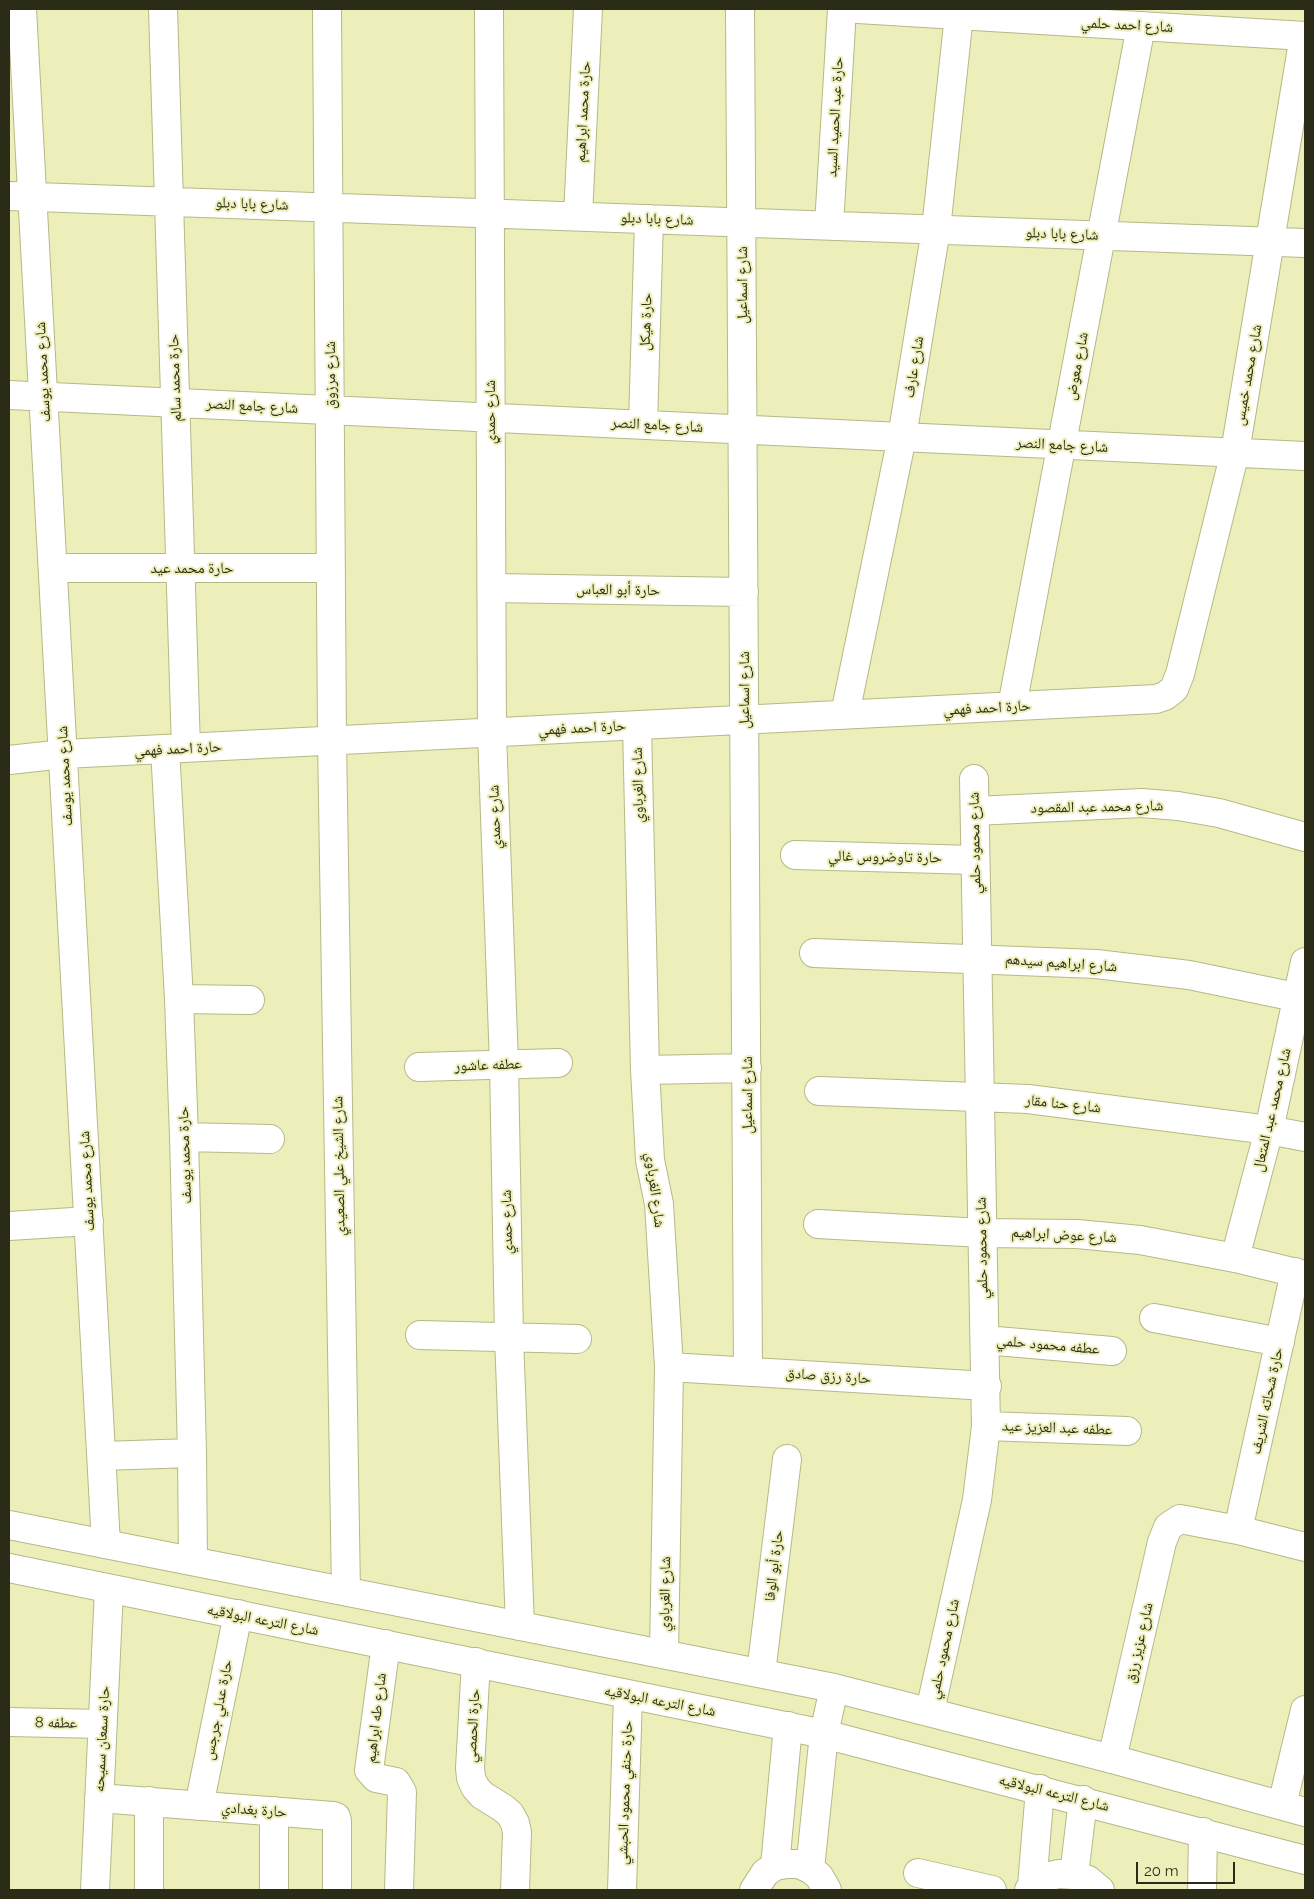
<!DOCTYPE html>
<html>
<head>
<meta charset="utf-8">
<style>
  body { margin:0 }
  #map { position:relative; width:1314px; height:1899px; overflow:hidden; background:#edefba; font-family:Raleway,sans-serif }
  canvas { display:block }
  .frame { position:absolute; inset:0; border:10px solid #2b2c17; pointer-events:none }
  .scale { position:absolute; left:1136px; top:1862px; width:99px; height:22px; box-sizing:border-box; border:2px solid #2b2c17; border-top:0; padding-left:6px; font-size:15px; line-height:18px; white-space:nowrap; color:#2b2c17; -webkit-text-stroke:4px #edefba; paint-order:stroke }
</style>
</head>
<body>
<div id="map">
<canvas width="1314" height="1899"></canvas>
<div class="frame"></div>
<div class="scale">20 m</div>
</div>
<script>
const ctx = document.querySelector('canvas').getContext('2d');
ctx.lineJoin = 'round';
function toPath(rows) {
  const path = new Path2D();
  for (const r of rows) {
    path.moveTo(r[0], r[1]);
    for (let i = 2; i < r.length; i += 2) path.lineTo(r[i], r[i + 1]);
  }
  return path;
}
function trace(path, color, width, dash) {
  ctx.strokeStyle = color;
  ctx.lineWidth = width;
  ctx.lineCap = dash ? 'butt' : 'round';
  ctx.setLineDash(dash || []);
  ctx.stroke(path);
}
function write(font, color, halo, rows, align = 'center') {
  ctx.font = font + ' Raleway,"Noto Naskh Arabic",sans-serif';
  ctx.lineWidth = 4;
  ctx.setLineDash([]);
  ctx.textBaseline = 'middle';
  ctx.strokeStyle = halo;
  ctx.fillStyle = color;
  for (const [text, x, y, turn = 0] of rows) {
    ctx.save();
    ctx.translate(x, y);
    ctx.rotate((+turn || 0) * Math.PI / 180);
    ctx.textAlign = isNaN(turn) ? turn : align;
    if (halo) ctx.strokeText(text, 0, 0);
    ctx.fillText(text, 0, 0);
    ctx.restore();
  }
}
const minor = toPath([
  [22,9,106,1544],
  [163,9,186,748],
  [327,9,332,740,346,1591],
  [489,9,492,733,504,1064,509,1337,520,1626],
  [740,9,748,1371],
  [9,196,1305,243],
  [578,216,588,9],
  [829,225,842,9],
  [9,395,1305,456],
  [643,425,649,219],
  [53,568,331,568],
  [492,588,744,592],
  [1012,706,1141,26],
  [845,714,902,437,936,229,959,15],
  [637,726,645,1070,650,1160,659,1204,669,1367,664,1654],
  [165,749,179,999,184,1137,192,1453,193,1561],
  [9,760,64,754,1156,699,1165,696,1174,689,1180,674,1235,452,1304,36],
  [975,811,1142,803,1178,806,1219,813,1305,837],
  [795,855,975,860],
  [814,953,1096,964,1189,975,1305,999],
  [179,999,250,1000],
  [419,1067,558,1063],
  [645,1070,747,1068],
  [819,1091,1028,1099,1269,1130,1305,1137],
  [184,1137,270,1139],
  [818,1224,982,1233,1077,1234,1140,1240,1235,1258,1305,1275],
  [9,1226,89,1221],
  [1235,1258,1269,1130,1305,962],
  [1154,1318,1280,1342],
  [420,1335,577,1339],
  [985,1340,1112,1351],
  [669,1367,987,1386],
  [986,1426,1127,1431],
  [102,1456,192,1453],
  [1238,1530,1295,1272],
  [386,1644,369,1770,376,1778,396,1782,402,1792,399,1890],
  [476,1662,470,1768,471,1778,475,1787,482,1795,503,1808,510,1814,515,1823,517,1832,515,1890],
  [761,1673,787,1459],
  [930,1711,977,1500,986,1426,974,779],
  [9,1722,103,1724],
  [1112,1759,1162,1542,1168,1527,1180,1519,1238,1530,1305,1547],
  [99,1798,333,1816,336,1817,337,1821,337,1890],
  [1282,1805,1305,1710],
  [199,1806,238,1614],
  [775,1866,788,1726],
  [810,1869,824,1734],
  [918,1873,992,1890],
  [1074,1875,1083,1800],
  [1032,1886,1040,1789],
  [95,1890,109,1589],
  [149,1890,149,1801],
  [274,1890,274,1811],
  [622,1890,628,1695],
  [754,1890,765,1873,775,1866,787,1864,799,1864,810,1869,819,1876,827,1890],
  [1029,1890,1045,1877,1059,1874,1074,1875,1088,1880,1100,1890],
  [1202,1890,1203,1832]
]);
const major = toPath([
  [858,9,1305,36],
  [9,1525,834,1688,1112,1759,1305,1812],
  [9,1568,824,1734,1305,1860],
  [824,1734,834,1688]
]);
const streetNames = [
  ["شارع احمد حلمي",1127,25,3],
  ["حارة محمد ابراهيم",583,112,-87],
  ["حارة عبد الحميد السيد",835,117,-87],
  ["شارع بابا دبلو",252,204,2],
  ["شارع بابا دبلو",657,219,2],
  ["شارع بابا دبلو",1062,234,2],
  ["شارع اسماعيل",742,285,-90],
  ["حارة هيكل",646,322,-88],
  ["شارع معوض",1077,366,-79],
  ["شارع عارف",914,367,-81],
  ["شارع محمد يوسف",43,372,-93],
  ["شارع مرزوق",330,375,-90],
  ["شارع محمد خميس",1248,375,-80],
  ["حارة محمد سالم",175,378,-92],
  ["شارع جامع النصر",252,406,3],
  ["شارع حمدي",490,412,-90],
  ["شارع جامع النصر",657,425,3],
  ["شارع جامع النصر",1062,445,3],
  ["حارة محمد عيد",192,568],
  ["حارة أبو العباس",618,590,1],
  ["شارع اسماعيل",744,690,-90],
  ["حارة احمد فهمي",987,708,-3],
  ["حارة احمد فهمي",582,728,-3],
  ["حارة احمد فهمي",178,749,-3],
  ["شارع محمد يوسف",65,776,-93],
  ["شارع الغرباوي",638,785,-91],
  ["شارع محمد عبد المقصود",1097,807,-1],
  ["شارع حمدي",495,817,-92],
  ["شارع محمود حلمي",975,843,-91],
  ["حارة تاوضروس غالي",885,857,1],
  ["شارع ابراهيم سيدهم",1061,963,4],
  ["عطفه عاشور",488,1065,-2],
  ["شارع اسماعيل",747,1095,-90],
  ["شارع حنا مقار",1063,1104,6],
  ["شارع محمد عبد المتعال",1272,1110,-77],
  ["حارة محمد يوسف",185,1155,-92],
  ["شارع الشيخ علي الصعيدي",339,1166,-91],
  ["شارع محمد يوسف",87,1181,-93],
  ["شارع الغرباوي",655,1190,83],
  ["شارع حمدي",507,1222,-91],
  ["شارع عوض ابراهيم",1064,1235,3],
  ["شارع محمود حلمي",982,1248,-91],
  ["عطفه محمود حلمي",1048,1345,5],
  ["حارة رزق صادق",828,1376,4],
  ["حارة شحاته الشريف",1267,1401,-78],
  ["عطفه عبد العزيز عيد",1057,1428,2],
  ["حارة أبو الوفا",774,1566,-83],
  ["شارع الغرباوي",665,1594,-89],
  ["شارع الترعه البولاقيه",263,1620,11],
  ["شارع عزيز رزق",1139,1643,-77],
  ["شارع محمود حلمي",944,1649,-78],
  ["شارع الترعه البولاقيه",660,1701,11],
  ["حارة عدلي جرجس",218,1710,-79],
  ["شارع طه ابراهيم",376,1718,-83],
  ["عطفه 8",56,1723,1],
  ["حارة الحمصي",473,1726,-87],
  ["حارة سمعان سميحه",102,1739,-87],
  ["حارة حنفي محمود الحبشي",625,1793,-88],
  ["شارع الترعه البولاقيه",1054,1793,14],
  ["حارة بغدادي",254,1810,4]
];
trace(minor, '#b7b886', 30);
trace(major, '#b7b886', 30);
trace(minor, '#fff', 28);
trace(major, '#fff', 28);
write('15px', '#2b2c17', '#edefba', streetNames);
</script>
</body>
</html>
